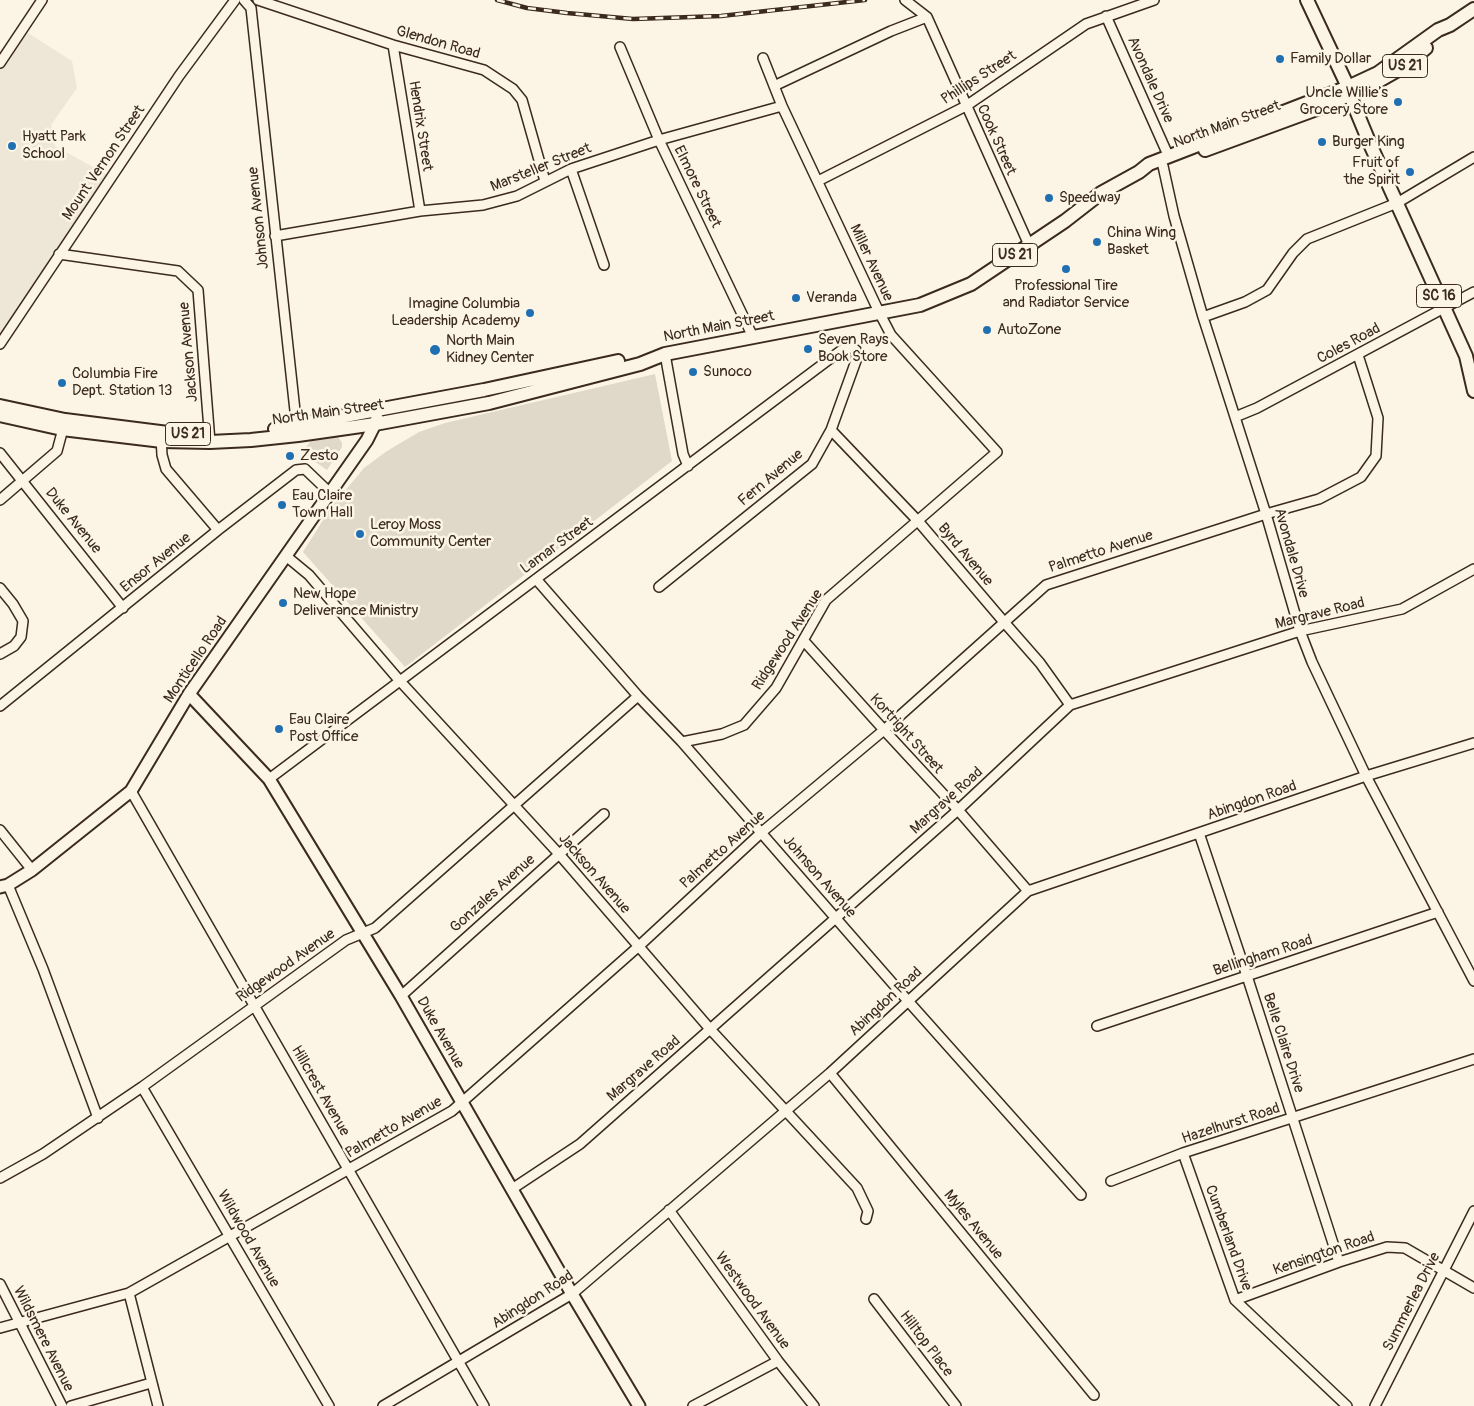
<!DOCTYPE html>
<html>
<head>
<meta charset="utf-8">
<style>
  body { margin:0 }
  canvas { display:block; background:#fcf5e5 }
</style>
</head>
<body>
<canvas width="1474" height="1406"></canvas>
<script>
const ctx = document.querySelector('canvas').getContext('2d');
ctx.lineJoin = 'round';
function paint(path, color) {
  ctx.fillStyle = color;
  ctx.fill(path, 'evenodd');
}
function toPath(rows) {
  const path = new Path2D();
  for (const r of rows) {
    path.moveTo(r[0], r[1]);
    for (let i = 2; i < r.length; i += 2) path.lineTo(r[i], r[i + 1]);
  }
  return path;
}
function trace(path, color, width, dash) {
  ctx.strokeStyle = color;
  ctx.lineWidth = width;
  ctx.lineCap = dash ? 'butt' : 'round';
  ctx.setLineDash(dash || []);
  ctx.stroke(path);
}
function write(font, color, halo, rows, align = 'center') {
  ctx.font = font + ' Pangolin,sans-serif';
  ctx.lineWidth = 5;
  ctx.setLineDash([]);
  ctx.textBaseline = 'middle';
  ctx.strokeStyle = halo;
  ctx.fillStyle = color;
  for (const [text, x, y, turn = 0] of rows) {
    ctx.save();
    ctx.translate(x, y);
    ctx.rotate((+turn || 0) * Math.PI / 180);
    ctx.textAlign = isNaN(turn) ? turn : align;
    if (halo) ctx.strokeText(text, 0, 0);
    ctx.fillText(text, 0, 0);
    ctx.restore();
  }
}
const built = toPath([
  [22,29,72,61,77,88,51,125,55,146,111,177,0,344,0,63]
]);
const green = toPath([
  [655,374,672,461,405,667,303,552,330,509,364,468,387,451,419,432,445,423],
  [334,435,338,437,342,443,342,447,327,470,301,452,313,439]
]);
const street = toPath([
  [244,0,251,8,297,429],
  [258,0,393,45,484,70,513,89,522,100,545,181],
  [905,0,927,17,1029,245],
  [1106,16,1168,155],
  [393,45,420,211],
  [620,47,659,140,753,337],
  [0,63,42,0],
  [774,86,891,31,927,17],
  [1163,166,1174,216,1203,317,1266,514,1300,631,1312,662,1366,776,1474,981],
  [571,169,604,265],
  [818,181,966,106,1086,24,1154,0],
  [275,236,420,211,483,205,517,196,571,169,659,140,782,106],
  [59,254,178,271,198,290,210,442],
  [1203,317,1245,302,1267,290,1293,253,1307,239,1397,203,1474,157],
  [0,344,179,76,235,0],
  [665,354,683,454,688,466],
  [1235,417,1257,408,1474,292],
  [831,430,918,521,1004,622,1040,663,1070,705],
  [161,437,162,455,166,469,218,530],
  [0,453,123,608],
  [0,500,57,451,64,425],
  [286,556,309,575,399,680,559,854,710,1029,857,1188,868,1211,866,1219],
  [536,579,638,696,682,742,908,1001,1081,1195],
  [0,588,13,604,23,621,21,637,14,646,0,654],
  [804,641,884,730,958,810,1028,891],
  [0,706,218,530,296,470,305,469,330,493],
  [682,742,722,734,744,725,776,688,826,600,997,452,891,335,879,312,782,106,763,58],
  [269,779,843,349,848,347,856,350,857,358,831,430,812,464,659,587],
  [131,791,484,1406],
  [0,830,32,870],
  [1199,833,1247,976,1339,1262],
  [8,885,43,969,98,1118],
  [401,996,604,814],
  [1097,1026,1438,912],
  [830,1073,1094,1395],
  [142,1087,329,1406],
  [1183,1153,1235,1300,1347,1406],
  [0,1178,43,1154,142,1087,346,940,375,928,638,696],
  [1111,1181,1183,1153,1474,1059],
  [512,1189,580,1144,958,810,1070,705,1300,631,1402,609,1474,569],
  [669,1210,778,1361,814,1406],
  [0,1284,62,1406],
  [129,1293,158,1406],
  [874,1299,956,1406],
  [1235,1300,1339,1262,1387,1247,1405,1248,1474,1288],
  [0,1328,129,1293,452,1111,639,946,762,832,884,730,1046,585,1266,514,1319,499,1361,477,1376,456,1378,418,1358,355],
  [71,1406,151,1383],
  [383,1406,572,1294,830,1073,1028,891,1366,776,1474,743],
  [693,1406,778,1361],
  [1375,1406,1474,1211]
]);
const secondary = toPath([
  [189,694,269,779,401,996,572,1294,639,1406],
  [0,887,8,885,32,870,131,791,189,694,367,440,375,424,377,418]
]);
const primary = toPath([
  [1307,0,1348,87,1353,103,1370,144,1466,356,1474,391],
  [1375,83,1405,66,1426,48],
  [1205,150,1333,103,1354,92],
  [0,406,65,420,168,433],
  [0,415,62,429,162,441,210,442,251,440,298,435,375,424,489,403,640,364,665,354,920,305,971,284,1065,221,1101,193,1139,172,1149,164,1348,87,1378,73,1438,30,1450,25,1474,9],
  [275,429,484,390,618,361]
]);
const rail = toPath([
  [497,0,527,8,567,13,633,19,721,16,865,0]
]);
const markers = [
  [1280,59,5,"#1f6fb2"],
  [1398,102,5,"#1f6fb2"],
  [1322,142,5,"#1f6fb2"],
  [12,146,5,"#1f6fb2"],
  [1410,172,5,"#1f6fb2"],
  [1049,198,5,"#1f6fb2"],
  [1097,242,5,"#1f6fb2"],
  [1066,269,5,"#1f6fb2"],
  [796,298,5,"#1f6fb2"],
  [530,313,5,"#1f6fb2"],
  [987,330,5,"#1f6fb2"],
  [808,349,5,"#1f6fb2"],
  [435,350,6,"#1f6fb2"],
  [693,372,5,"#1f6fb2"],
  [62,383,5,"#1f6fb2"],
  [290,456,5,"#1f6fb2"],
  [282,505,5,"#1f6fb2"],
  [360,534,5,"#1f6fb2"],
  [283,603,5,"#1f6fb2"],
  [279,729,5,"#1f6fb2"]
];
const shields = [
  [1405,66,45],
  [1015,255,45],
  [1439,296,45],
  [188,434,45]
];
const shieldNames = [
  ["US 21",1405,66],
  ["US 21",1015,255],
  ["SC 16",1439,296],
  ["US 21",188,434]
];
const streetNames = [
  ["Glendon Road",438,43,16],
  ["Phillips Street",979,78,-33],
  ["Avondale Drive",1150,80,66],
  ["North Main Street",1227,125,-20],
  ["Hendrix Street",420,126,81],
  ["Cook Street",996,140,66],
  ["Mount Vernon Street",104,163,-56],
  ["Marsteller Street",541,168,-22],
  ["Elmore Street",697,187,64],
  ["Johnson Avenue",259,218,-96],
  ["Miller Avenue",871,263,65],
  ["North Main Street",719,327,-11],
  ["Coles Road",1349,344,-28],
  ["Jackson Avenue",189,352,-95],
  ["North Main Street",328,413,-8],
  ["Fern Avenue",771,478,-40],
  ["Duke Avenue",73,521,51],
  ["Lamar Street",557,546,-36],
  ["Palmetto Avenue",1101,552,-18],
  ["Avondale Drive",1291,553,74],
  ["Byrd Avenue",965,555,50],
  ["Ensor Avenue",156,563,-39],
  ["Margrave Road",1320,614,-14],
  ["Ridgewood Avenue",788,640,-57],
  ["Monticello Road",196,660,-56],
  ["Kortright Street",906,734,48],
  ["Margrave Road",947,801,-42],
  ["Abingdon Road",1252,801,-19],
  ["Palmetto Avenue",723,850,-42],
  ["Jackson Avenue",594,874,49],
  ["Johnson Avenue",819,877,49],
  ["Gonzales Avenue",493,894,-42],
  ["Bellingham Road",1263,956,-18],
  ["Ridgewood Avenue",286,966,-35],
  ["Abingdon Road",886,1002,-43],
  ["Duke Avenue",440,1033,60],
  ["Belle Claire Drive",1283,1043,72],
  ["Margrave Road",644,1069,-41],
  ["Hillcrest Avenue",320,1091,60],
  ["Hazelhurst Road",1231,1124,-18],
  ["Palmetto Avenue",394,1128,-30],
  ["Myles Avenue",973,1225,51],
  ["Cumberland Drive",1228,1238,70],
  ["Wildwood Avenue",248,1239,60],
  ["Kensington Road",1324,1254,-19],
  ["Abingdon Road",533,1300,-33],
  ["Westwood Avenue",752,1301,54],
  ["Summerlea Drive",1412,1302,-63],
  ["Wildsmere Avenue",43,1339,63],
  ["Hilltop Place",926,1344,53]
];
const poiNames = [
  ["Family Dollar",1290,59],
  ["Uncle Willie's",1388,93,"right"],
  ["Grocery Store",1388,110,"right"],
  ["Hyatt Park",22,137],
  ["School",22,154],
  ["Burger King",1332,142],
  ["Fruit of",1400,163,"right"],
  ["the Spirit",1400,180,"right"],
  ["Speedway",1059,198],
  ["China Wing",1107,233],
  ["Basket",1107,250],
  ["Professional Tire",1066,286,"center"],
  ["and Radiator Service",1066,303,"center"],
  ["Veranda",806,298],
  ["Imagine Columbia",520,304,"right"],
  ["Leadership Academy",520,321,"right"],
  ["AutoZone",997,330],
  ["Seven Rays",818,340],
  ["Book Store",818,357],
  ["North Main",446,341],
  ["Kidney Center",446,358],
  ["Sunoco",703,372],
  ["Columbia Fire",72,374],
  ["Dept. Station 13",72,391],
  ["Zesto",300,456],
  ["Eau Claire",292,496],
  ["Town Hall",292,513],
  ["Leroy Moss",370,525],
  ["Community Center",370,542],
  ["New Hope",293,594],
  ["Deliverance Ministry",293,611],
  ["Eau Claire",289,720],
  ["Post Office",289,737]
];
paint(built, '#eee6d6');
paint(green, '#e0d8c8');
trace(street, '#3b2a1e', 12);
trace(secondary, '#3b2a1e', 15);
trace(primary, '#3b2a1e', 16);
trace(street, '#fcf5e5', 9);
trace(secondary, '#fcf5e5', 11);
trace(primary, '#fcf5e5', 12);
trace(rail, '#3b2a1e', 4.5);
trace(rail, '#fcf5e5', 2.5, [8]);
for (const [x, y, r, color] of markers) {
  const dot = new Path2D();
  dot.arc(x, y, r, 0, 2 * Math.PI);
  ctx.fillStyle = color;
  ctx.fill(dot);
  trace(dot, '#fcf5e5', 2);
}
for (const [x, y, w] of shields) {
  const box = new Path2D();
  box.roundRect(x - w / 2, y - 11.5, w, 23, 4);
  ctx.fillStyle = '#fcf5e5';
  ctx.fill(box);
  trace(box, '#3b2a1e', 1);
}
write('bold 14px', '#3b2a1e', null, shieldNames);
write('15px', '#3b2a1e', '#fcf5e5', streetNames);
write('15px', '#3b2a1e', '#fcf5e5', poiNames, 'left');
</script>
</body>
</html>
